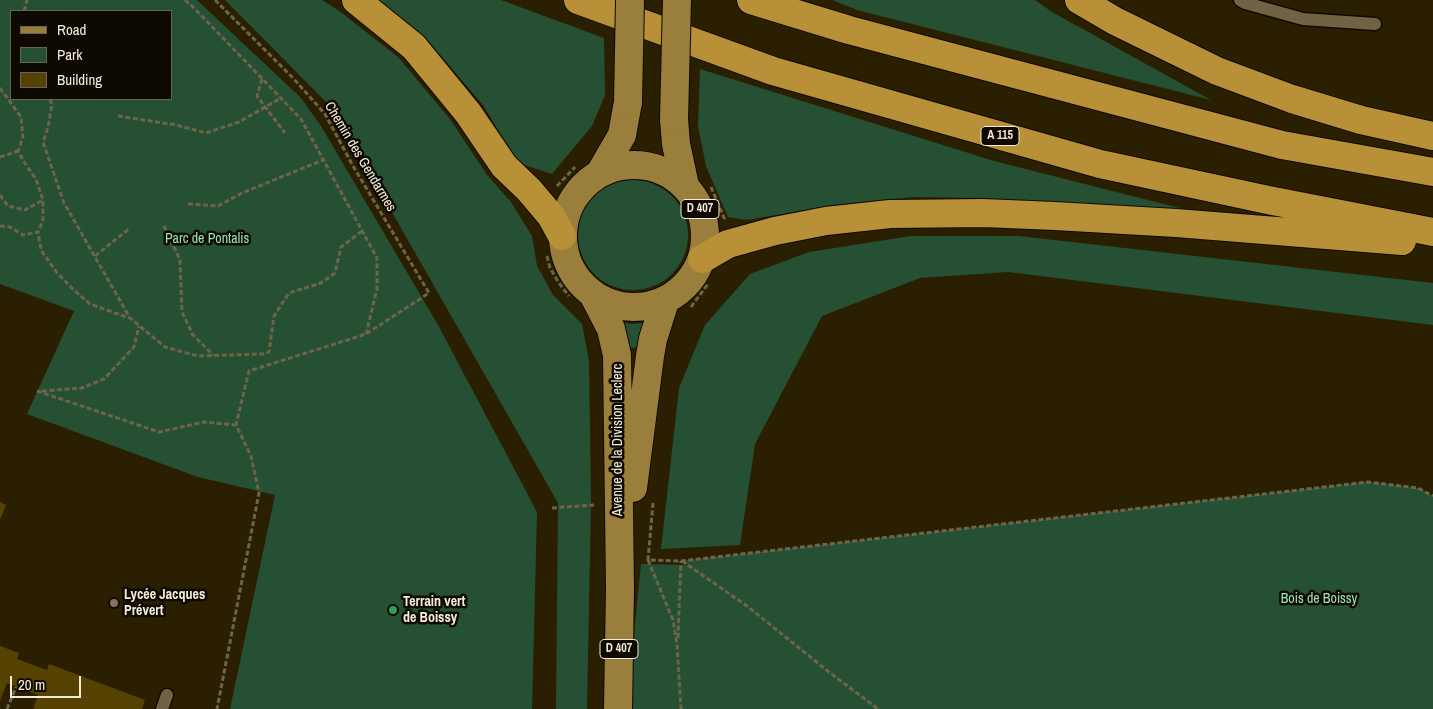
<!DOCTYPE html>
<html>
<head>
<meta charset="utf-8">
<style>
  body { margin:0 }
  #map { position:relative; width:1433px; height:709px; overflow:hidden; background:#2a2001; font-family:"Archivo Narrow",sans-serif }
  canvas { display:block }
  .legend { position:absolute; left:10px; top:10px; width:162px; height:90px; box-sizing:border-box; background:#0f0a01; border:1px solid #6a6458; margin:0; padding:6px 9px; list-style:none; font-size:15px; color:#f3ecdb }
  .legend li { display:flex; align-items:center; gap:10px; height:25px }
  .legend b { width:25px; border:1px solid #6a6458 }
  .scale { position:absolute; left:10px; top:676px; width:71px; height:22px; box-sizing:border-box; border:2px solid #f3ecdb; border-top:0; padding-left:6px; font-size:15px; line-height:18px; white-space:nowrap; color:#f3ecdb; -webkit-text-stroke:4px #0f0a01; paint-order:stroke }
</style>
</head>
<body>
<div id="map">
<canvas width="1433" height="709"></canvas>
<ul class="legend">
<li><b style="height:6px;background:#9a7e3c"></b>Road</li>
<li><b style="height:14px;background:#265034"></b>Park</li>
<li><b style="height:14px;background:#564303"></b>Building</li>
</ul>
<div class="scale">20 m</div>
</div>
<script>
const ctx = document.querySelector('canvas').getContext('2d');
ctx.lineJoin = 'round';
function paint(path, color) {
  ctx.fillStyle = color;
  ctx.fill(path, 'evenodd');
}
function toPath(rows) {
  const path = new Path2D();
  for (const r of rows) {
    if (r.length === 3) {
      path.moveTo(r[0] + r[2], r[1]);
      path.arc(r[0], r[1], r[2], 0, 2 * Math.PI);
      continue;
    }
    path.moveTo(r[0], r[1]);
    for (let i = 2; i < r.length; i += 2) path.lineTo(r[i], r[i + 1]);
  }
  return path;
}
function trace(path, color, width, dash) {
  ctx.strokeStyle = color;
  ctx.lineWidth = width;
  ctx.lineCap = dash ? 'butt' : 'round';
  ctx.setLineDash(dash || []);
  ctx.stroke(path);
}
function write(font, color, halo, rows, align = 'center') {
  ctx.font = font + ' "Archivo Narrow",sans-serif';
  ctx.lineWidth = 5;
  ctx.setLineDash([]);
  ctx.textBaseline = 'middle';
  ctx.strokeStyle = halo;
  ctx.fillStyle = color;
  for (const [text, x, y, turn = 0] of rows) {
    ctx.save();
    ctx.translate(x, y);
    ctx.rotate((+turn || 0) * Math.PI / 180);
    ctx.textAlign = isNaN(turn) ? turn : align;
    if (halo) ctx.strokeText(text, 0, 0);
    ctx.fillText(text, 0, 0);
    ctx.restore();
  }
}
const green = toPath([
  [0,0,197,0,301,98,321,126,438,325,537,512,532,709,230,709,275,495,198,477,27,414,74,311,0,284],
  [171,11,171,99,11,99,11,11],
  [225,0,322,0,338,10,398,57,450,119,487,175,511,202,532,236,537,266,553,295,582,324,589,361,591,501,587,709,556,709,558,503,333,109],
  [379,0,501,0,604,38,605,95,592,126,552,174,518,163,483,105,424,36],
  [832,0,1035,0,1052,12,1211,100,857,10],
  [700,69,994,161,1219,218,981,198,913,197,833,205,747,220,728,217,706,166,698,126],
  [633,235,55],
  [911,236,1019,236,1433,283,1433,325,1008,272,920,278,822,316,755,444,740,545,661,549,679,388,705,325,750,274,809,252],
  [616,321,631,324,646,323,639,348,623,347],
  [1368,482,1418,488,1433,496,1433,709,632,709,632,654,641,564,688,565,681,561]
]);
const building = toPath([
  [0,502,6,505,0,520],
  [0,646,19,653,17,659,47,670,49,664,145,700,142,709,33,709,38,695,7,683,0,701]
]);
const path = toPath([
  [185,0,194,8,301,119,377,258,377,289,366,334],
  [215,0,293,78,325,114,353,166,429,293,366,334,249,371,236,425,251,456,259,493,217,709],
  [24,11,27,0],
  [262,79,257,96,285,133],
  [0,88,21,117,23,137,18,151,26,165,36,179,43,200,43,220,38,232],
  [50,99,52,105,50,115,48,127,43,142,64,203,130,318,165,347,198,356,263,354,269,352,274,316,289,293,321,283,335,273,341,247,362,231],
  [118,116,176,125,206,133,239,122,281,98],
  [0,157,18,151],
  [557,186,575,167],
  [711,187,725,220],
  [0,195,8,206,25,210,43,200],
  [188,204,218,206,242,193,323,160],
  [0,226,10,227,23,235,38,232,41,250,57,273,74,290,90,304,129,318],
  [164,226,180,260,182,312,193,335,213,355],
  [95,256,130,228],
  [547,256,550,268,559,283,569,296],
  [691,307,708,284],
  [37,391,159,432,204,422,236,425],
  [42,391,82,388,104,379,134,347,139,326],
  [653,503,648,560,681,561,1368,482,1418,488,1433,496],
  [552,508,594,505],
  [648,560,673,620,677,644,681,709],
  [682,561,747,606,829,672,878,709],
  [678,638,681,561],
  [7,709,16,687]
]);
const lane = toPath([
  [1240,0,1245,3,1303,19,1375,24],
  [162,709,167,695]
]);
const primary = toPath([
  [674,119,676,144,685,186],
  [634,236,71],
  [600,173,622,135,628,102],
  [594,296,611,329,617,355,620,588,618,709],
  [633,488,650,356,653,339,665,301]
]);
const highway = toPath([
  [356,0,414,47,468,113,504,166,529,190,551,216,562,236],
  [578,0,773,71,1100,164,1268,200,1433,232],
  [751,0,849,30,1282,145,1433,172],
  [1079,0,1115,21,1217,71,1292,99,1361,120,1433,136],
  [702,259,728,244,775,231,826,221,890,214,983,213,1055,216,1176,223,1402,241]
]);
const primaryBridge = toPath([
  [628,102,630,0],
  [674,119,677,0]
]);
const markers = [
  [114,603,5,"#8d6e63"],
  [393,610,5,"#2e9e5b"]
];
const shields = [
  [1000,136,38],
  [700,209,38],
  [619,649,38]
];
const shieldNames = [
  ["A 115",1000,136],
  ["D 407",700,209],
  ["D 407",619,649]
];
const streetNames = [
  ["Chemin des Gendarmes",360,157,59],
  ["Avenue de la Division Leclerc",618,440,-90]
];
const parkNames = [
  ["Parc de Pontalis",207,239],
  ["Bois de Boissy",1319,599]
];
const poiNames = [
  ["Lycée Jacques",124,595],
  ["Prévert",124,611],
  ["Terrain vert",403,602],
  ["de Boissy",403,618]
];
paint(green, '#265034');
paint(building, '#564303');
trace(lane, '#110900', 15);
trace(primary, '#110900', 30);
trace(highway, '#110900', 30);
trace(path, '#6d644a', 3, [5, 2.5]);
trace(lane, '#6f6343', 12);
trace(primary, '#9a7e3c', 28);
trace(highway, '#b79038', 28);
trace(primaryBridge, '#110900', 30, []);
trace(primaryBridge, '#9a7e3c', 28);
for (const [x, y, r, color] of markers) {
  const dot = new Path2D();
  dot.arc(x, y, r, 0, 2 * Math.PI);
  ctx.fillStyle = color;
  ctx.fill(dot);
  trace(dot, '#0f0a01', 2);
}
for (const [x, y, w] of shields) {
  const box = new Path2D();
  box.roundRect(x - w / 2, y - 9.5, w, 19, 4);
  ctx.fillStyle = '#0f0a01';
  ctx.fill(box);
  trace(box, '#f3ecdb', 1);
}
write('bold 12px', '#f3ecdb', null, shieldNames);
write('14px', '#f3ecdb', '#0f0a01', streetNames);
write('14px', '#97e4ad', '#0f0a01', parkNames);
write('bold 14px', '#f3ecdb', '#0f0a01', poiNames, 'left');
</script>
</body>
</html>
